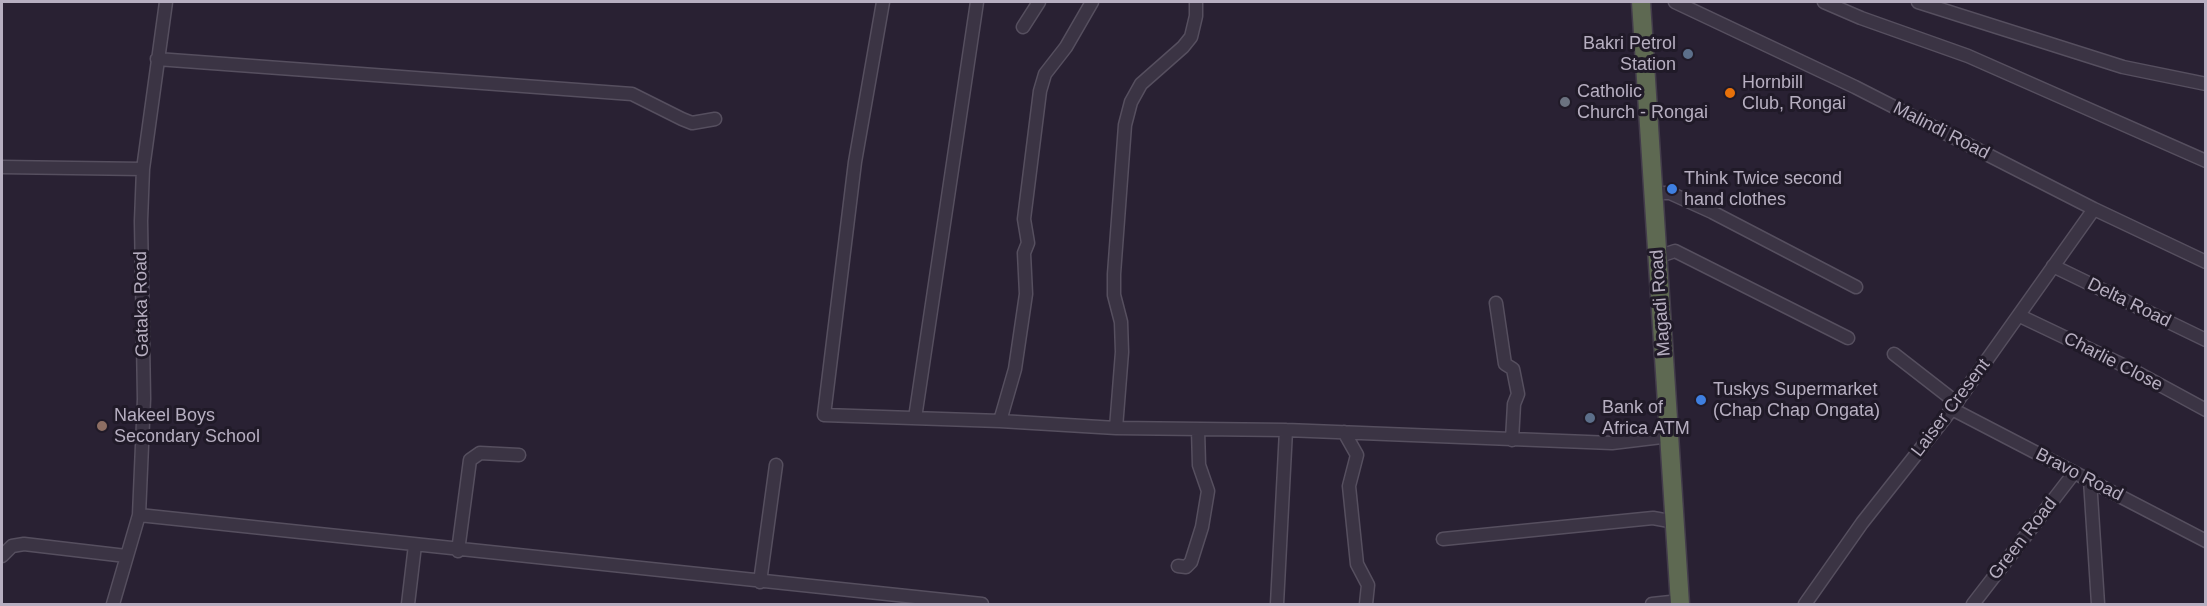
<!DOCTYPE html>
<html>
<head>
<meta charset="utf-8">
<style>
  body { margin:0 }
  #map { position:relative; width:2207px; height:606px; overflow:hidden; background:#292133; font-family:Arial,sans-serif }
  canvas { display:block }
  .frame { position:absolute; inset:0; border:3px solid #b7afc1; pointer-events:none }
</style>
</head>
<body>
<div id="map">
<canvas width="2207" height="606"></canvas>
<div class="frame"></div>
</div>
<script>
const ctx = document.querySelector('canvas').getContext('2d');
ctx.lineJoin = 'round';
function toPath(rows) {
  const path = new Path2D();
  for (const r of rows) {
    path.moveTo(r[0], r[1]);
    for (let i = 2; i < r.length; i += 2) path.lineTo(r[i], r[i + 1]);
  }
  return path;
}
function trace(path, color, width, dash) {
  ctx.strokeStyle = color;
  ctx.lineWidth = width;
  ctx.lineCap = dash ? 'butt' : 'round';
  ctx.setLineDash(dash || []);
  ctx.stroke(path);
}
function write(font, color, halo, rows, align = 'center') {
  ctx.font = font + ' Arial,sans-serif';
  ctx.lineWidth = 6;
  ctx.setLineDash([]);
  ctx.textBaseline = 'middle';
  ctx.strokeStyle = halo;
  ctx.fillStyle = color;
  for (const [text, x, y, turn = 0] of rows) {
    ctx.save();
    ctx.translate(x, y);
    ctx.rotate((+turn || 0) * Math.PI / 180);
    ctx.textAlign = isNaN(turn) ? turn : align;
    if (halo) ctx.strokeText(text, 0, 0);
    ctx.fillText(text, 0, 0);
    ctx.restore();
  }
}
const minor = toPath([
  [883,2,855,162,824,415,1000,421,1116,428,1286,430,1612,443,1670,436],
  [1675,2,1855,87,2094,209,2206,262],
  [1824,2,1861,18,1968,56,2206,161],
  [1918,2,2123,67,2206,84],
  [1023,27,1039,2],
  [157,59,632,94,682,119,692,123,715,119],
  [2,167,143,169],
  [1653,193,1670,193,1712,212,1856,287],
  [1657,257,1675,251,1848,338],
  [2053,266,2206,340],
  [1496,303,1505,364,1513,369,1518,394,1514,404,1512,440],
  [2020,316,2127,367,2206,410],
  [1894,354,1957,403],
  [1952,409,2206,541],
  [915,418,977,2],
  [1000,421,1015,369,1026,294,1024,253,1028,243,1024,219,1040,91,1045,74,1066,47,1092,2],
  [1116,428,1122,352,1121,322,1114,295,1114,274,1125,125,1131,102,1141,84,1183,47,1191,37,1196,16,1196,2],
  [1344,432,1357,455,1349,486,1357,564,1368,585,1366,604],
  [2090,480,2098,604],
  [139,515,982,604],
  [1443,539,1653,518,1675,522],
  [458,551,470,460,480,453,519,455],
  [2,556,12,546,24,544,126,556],
  [1178,566,1186,567,1191,562,1202,527,1208,491,1199,465,1198,429],
  [760,582,776,465],
  [113,604,139,515,144,399,141,221,143,169,166,2],
  [408,604,415,545],
  [1277,604,1286,430],
  [1652,604,1680,601],
  [1805,604,1862,523,1952,409,2094,209],
  [1973,604,2074,473]
]);
const highway = toPath([
  [1641,2,1680,604]
]);
const markers = [
  [1688,54,6,"#5c6f8a"],
  [1730,93,6,"#e8710a"],
  [1565,102,6,"#6b7280"],
  [1672,189,6,"#3f7fe0"],
  [1701,400,6,"#3f7fe0"],
  [1590,418,6,"#5c6f8a"],
  [102,426,6,"#8d6e63"]
];
const poiNames = [
  ["Bakri Petrol",1676,44,"right"],
  ["Station",1676,65,"right"],
  ["Hornbill",1742,83],
  ["Club, Rongai",1742,104],
  ["Catholic",1577,92],
  ["Church - Rongai",1577,113],
  ["Think Twice second",1684,179],
  ["hand clothes",1684,200],
  ["Tuskys Supermarket",1713,390],
  ["(Chap Chap Ongata)",1713,411],
  ["Bank of",1602,408],
  ["Africa ATM",1602,429],
  ["Nakeel Boys",114,416],
  ["Secondary School",114,437]
];
const streetNames = [
  ["Malindi Road",1941,131,27],
  ["Magadi Road",1661,303,-94],
  ["Delta Road",2129,303,26],
  ["Gataka Road",142,304,-91],
  ["Charlie Close",2113,362,27],
  ["Laiser Cresent",1951,408,-53],
  ["Bravo Road",2079,475,27],
  ["Green Road",2023,539,-52]
];
trace(minor, '#564f5f', 15);
trace(highway, '#433c4b', 21);
trace(minor, '#3b3444', 12);
trace(highway, '#5e6952', 18);
for (const [x, y, r, color] of markers) {
  const dot = new Path2D();
  dot.arc(x, y, r, 0, 2 * Math.PI);
  ctx.fillStyle = color;
  ctx.fill(dot);
  trace(dot, '#201a28', 2);
}
write('18px', '#b7afc1', '#201a28', poiNames, 'left');
write('18px', '#b7afc1', '#201a28', streetNames);
</script>
</body>
</html>
